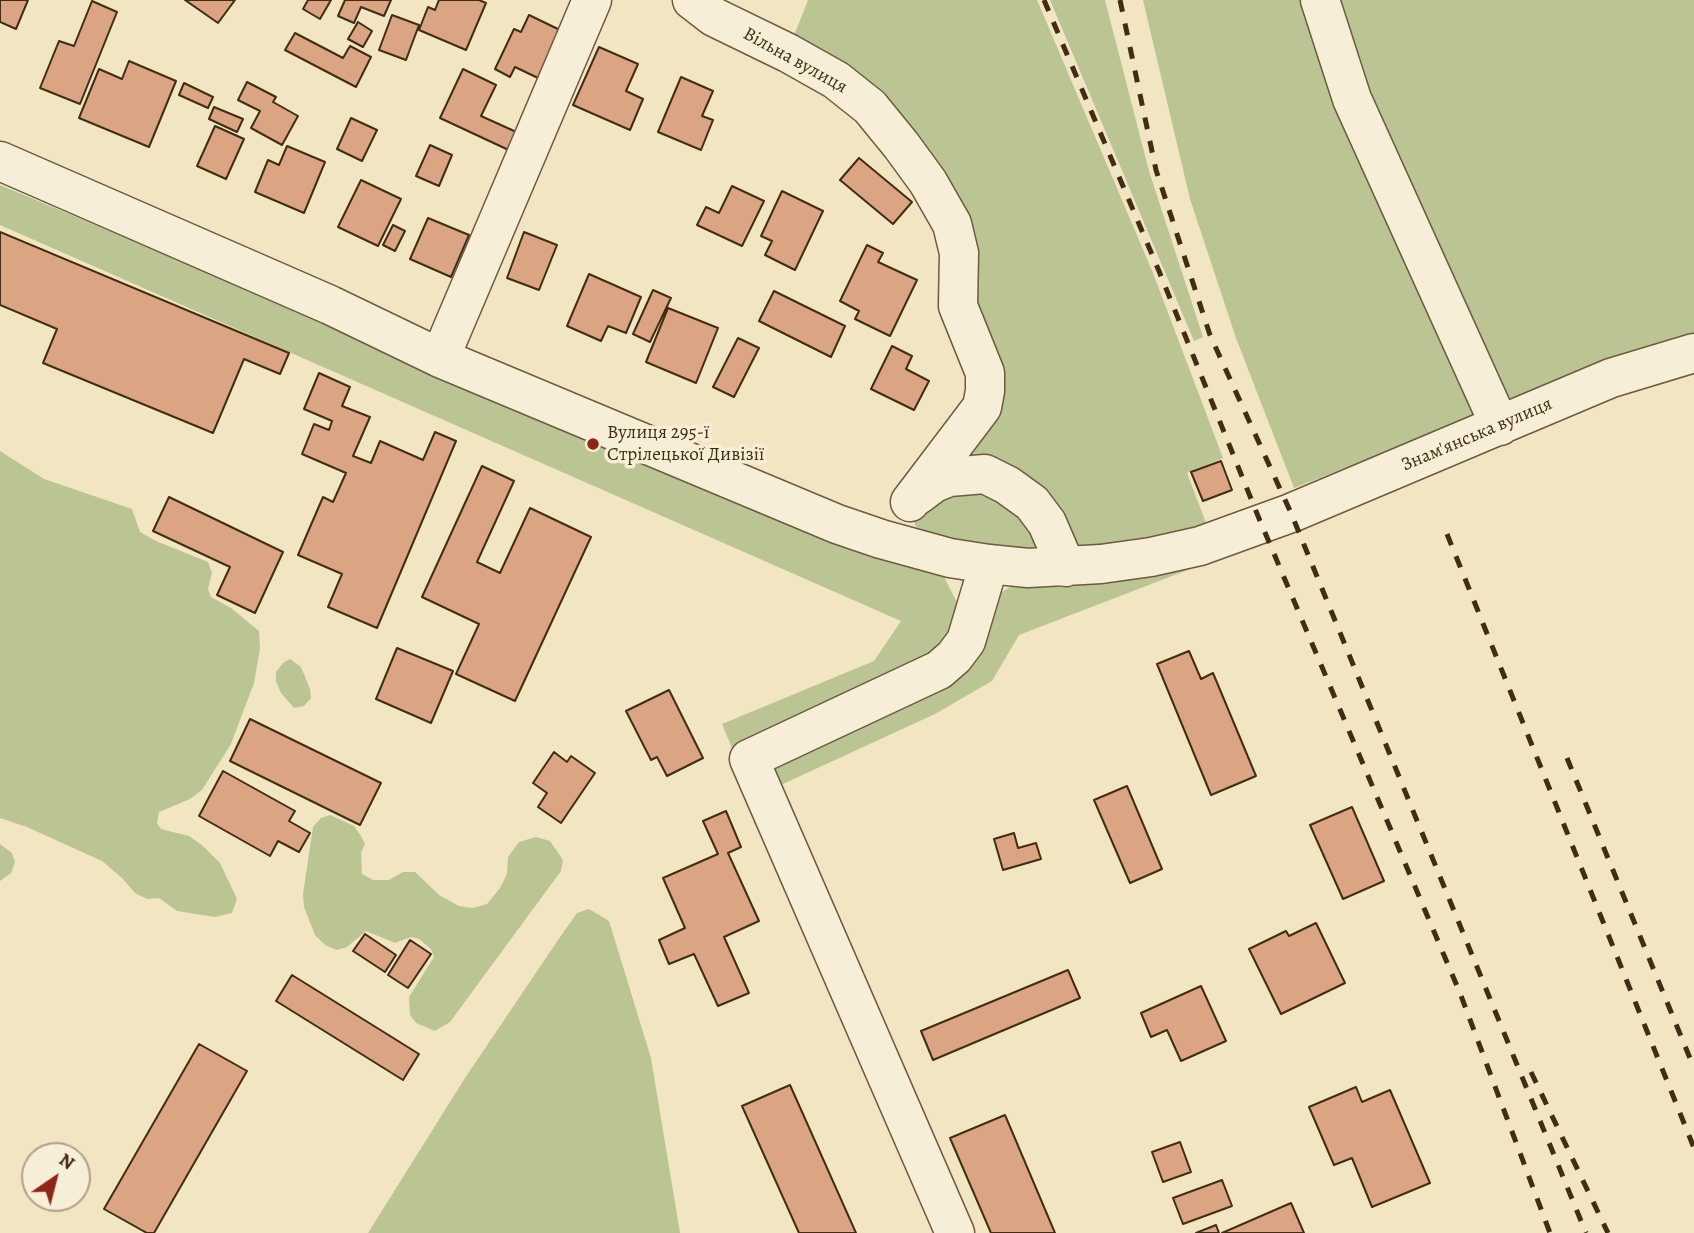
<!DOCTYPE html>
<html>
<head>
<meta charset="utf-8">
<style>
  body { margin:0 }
  #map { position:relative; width:1694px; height:1233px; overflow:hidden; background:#f2e5c2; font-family:Alegreya,serif }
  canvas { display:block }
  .north { position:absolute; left:21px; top:1142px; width:70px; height:70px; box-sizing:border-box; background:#f7eed7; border:2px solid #aea089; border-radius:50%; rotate:35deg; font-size:19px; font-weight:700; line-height:28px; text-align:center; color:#412c14 }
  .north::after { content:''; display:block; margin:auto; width:24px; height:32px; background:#8f2418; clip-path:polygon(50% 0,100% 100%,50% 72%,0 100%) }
</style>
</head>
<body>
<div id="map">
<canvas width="1694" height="1233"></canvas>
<div class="north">N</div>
</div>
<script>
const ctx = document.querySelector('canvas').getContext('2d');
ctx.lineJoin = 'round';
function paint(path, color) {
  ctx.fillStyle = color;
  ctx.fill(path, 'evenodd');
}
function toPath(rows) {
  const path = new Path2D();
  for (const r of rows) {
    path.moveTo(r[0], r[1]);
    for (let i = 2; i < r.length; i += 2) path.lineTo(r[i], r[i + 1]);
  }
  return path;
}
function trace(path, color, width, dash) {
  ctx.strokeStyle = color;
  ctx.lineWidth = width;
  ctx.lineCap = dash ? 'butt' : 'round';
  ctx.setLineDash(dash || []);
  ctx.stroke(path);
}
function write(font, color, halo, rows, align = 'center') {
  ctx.font = font + ' Alegreya,serif';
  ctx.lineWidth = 7;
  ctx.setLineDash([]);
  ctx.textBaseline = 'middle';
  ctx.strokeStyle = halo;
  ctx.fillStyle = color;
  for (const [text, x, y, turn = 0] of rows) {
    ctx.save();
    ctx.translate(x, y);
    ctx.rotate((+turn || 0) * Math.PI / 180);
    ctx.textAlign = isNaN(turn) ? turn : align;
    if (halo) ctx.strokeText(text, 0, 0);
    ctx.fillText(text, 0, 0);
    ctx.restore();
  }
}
const green = toPath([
  [808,0,1037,0,1153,273,1223,458,1187,473,1206,523,1188,530,1100,550,1028,551,984,546,921,532,915,525,913,516,991,408,958,223,790,46],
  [1050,0,1105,0,1149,171,1203,337,1194,341],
  [1143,0,1694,0,1694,337,1607,365,1294,488,1236,338,1190,199],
  [0,185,832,534,943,575,961,610,934,659,732,748,722,724,874,661,901,621,0,225],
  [0,451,44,479,132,509,140,532,156,541,208,562,212,573,208,589,211,597,231,608,259,631,260,649,254,683,231,744,202,790,190,799,159,812,157,823,161,829,189,836,203,846,220,863,237,899,232,913,215,917,177,911,159,898,147,899,135,893,122,878,102,861,27,827,0,818],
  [1255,544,1019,635,992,681,935,714,772,789,773,765,943,679,1000,593,1017,583],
  [290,659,301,667,310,689,311,698,304,706,294,708,281,693,276,681,276,672,283,663],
  [330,815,354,826,361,836,365,844,361,853,362,874,373,880,389,880,403,872,415,872,439,895,459,906,473,908,487,904,500,888,507,874,508,857,519,842,536,837,550,841,563,860,561,871,450,1022,435,1031,416,1023,410,1015,409,997,434,957,431,949,419,939,411,937,395,943,366,931,347,947,337,950,325,945,315,935,304,907,303,894,313,827,321,818],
  [0,844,12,853,15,862,11,873,0,881],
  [589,909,609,921,651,1058,680,1233,368,1233,465,1078,556,943,577,913]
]);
const building = toPath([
  [0,0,28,0,16,29,0,22,0,0],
  [185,0,235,0,218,23,185,0],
  [308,0,331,0,320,19,303,9,308,0],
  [345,0,391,0,384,16,361,7,354,23,338,16,345,0],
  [439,0,479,0,486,3,466,50,419,30,428,7,435,10,439,0],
  [92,1,117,12,80,104,40,88,59,41,74,46,92,1],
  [392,15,419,25,406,60,379,50,392,15],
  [529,15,560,30,538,78,515,67,510,77,495,69,514,29,521,32,529,15],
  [358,22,372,31,363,47,348,39,358,22],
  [295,33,343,58,350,46,371,57,356,87,285,50,295,33],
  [599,47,638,64,626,91,643,99,630,130,573,105,599,47],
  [129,61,176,81,149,147,79,118,99,69,122,79,129,61],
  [463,69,496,85,481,116,523,135,515,153,440,118,463,69],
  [681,77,713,91,702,116,713,120,701,150,658,132,681,77],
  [247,82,276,97,273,102,298,116,282,145,251,128,260,111,238,100,247,82],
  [184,83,213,97,208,108,179,95,184,83],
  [214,107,243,119,237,132,209,119,214,107],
  [351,118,377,130,362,161,337,149,351,118],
  [215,126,244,139,226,179,197,166,215,126],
  [430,145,452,155,439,186,416,176,430,145],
  [287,146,325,162,304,213,255,192,268,160,279,165,287,146],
  [859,158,912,202,893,224,840,180,859,158],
  [361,180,401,199,378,246,338,227,361,180],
  [732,186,764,201,742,246,697,225,706,207,719,213,732,186],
  [782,191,823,211,795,270,765,255,772,241,761,236,782,191],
  [428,218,469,235,451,277,410,259,428,218],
  [393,225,405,231,395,251,383,245,393,225],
  [0,232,289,353,280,374,244,359,213,433,43,363,57,329,0,305,0,232],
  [524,232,557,245,539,290,507,278,524,232],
  [867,245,883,253,878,262,917,280,890,336,855,319,859,311,840,301,867,245],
  [589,274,641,297,626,333,608,326,601,341,567,326,589,274],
  [653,290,671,298,650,342,633,334,653,290],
  [774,291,845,326,831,357,759,321,774,291],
  [668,308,718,328,696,383,646,362,668,308],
  [738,338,759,348,734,397,713,387,738,338],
  [892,346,912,356,906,369,929,381,914,410,871,389,892,346],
  [319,373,350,387,342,406,370,417,353,456,371,463,380,441,423,460,435,432,456,441,377,628,328,607,342,574,298,555,323,497,333,502,346,473,302,454,314,424,329,430,332,421,304,409,319,373],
  [1221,461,1232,490,1203,501,1191,472,1221,461],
  [482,466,514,481,477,562,500,573,530,508,591,537,515,701,456,674,479,624,422,597,482,466],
  [169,497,283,552,255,613,217,595,230,567,153,531,169,497],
  [397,648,453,671,431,723,376,699,397,648],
  [1189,651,1201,679,1213,673,1256,776,1211,795,1157,664,1189,651],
  [669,690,703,758,667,776,657,757,651,760,626,711,669,690],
  [250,719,381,783,360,825,230,761,250,719],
  [554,752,567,762,571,756,595,773,561,823,538,807,547,793,533,783,554,752],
  [223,771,295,811,289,821,310,833,299,852,278,841,270,856,199,816,223,771],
  [1127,786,1162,869,1130,883,1094,800,1127,786],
  [1352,807,1384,881,1343,899,1310,825,1352,807],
  [726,811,741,847,728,853,759,921,724,937,749,993,718,1006,694,954,669,964,659,940,685,928,663,878,718,854,703,821,726,811],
  [1014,833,1018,848,1036,843,1041,859,1003,870,994,839,1014,833],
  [1316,923,1345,983,1281,1014,1249,949,1286,931,1289,936,1316,923],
  [365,934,396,955,385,972,353,951,365,934],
  [410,940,431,954,408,988,388,975,410,940],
  [1068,970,1080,998,933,1060,921,1031,1068,970],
  [292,975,419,1054,403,1080,276,1001,292,975],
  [1201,986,1226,1041,1181,1061,1167,1030,1151,1037,1141,1013,1201,986],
  [199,1044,247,1071,154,1233,147,1233,104,1209,199,1044],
  [790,1085,856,1233,799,1233,742,1106,790,1085],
  [1356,1087,1362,1102,1390,1090,1430,1183,1372,1207,1352,1158,1334,1165,1309,1107,1356,1087],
  [1005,1115,1055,1233,991,1233,950,1138,1005,1115],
  [1180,1142,1191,1172,1163,1182,1152,1152,1180,1142],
  [1222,1180,1232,1206,1183,1224,1173,1198,1222,1180],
  [1291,1203,1304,1233,1222,1233,1291,1203],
  [1216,1225,1219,1233,1196,1233,1216,1225]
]);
const minor = toPath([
  [692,0,714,17,788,53,836,80,870,107,901,145,928,182,952,224,959,253,958,306,985,373,985,391,982,407,910,502],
  [1320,0,1352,99,1500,426],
  [0,161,330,305,440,358,837,524,881,539,950,558,989,564,1028,568,1101,564,1151,557,1200,546,1291,513,1611,378,1694,353],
  [440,358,592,0],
  [918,495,934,483,949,477,985,474,1007,485,1032,503,1047,523,1066,567],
  [955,1233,749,759,939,670,954,657,966,641,989,564]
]);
const rail = toPath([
  [1044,0,1159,271,1258,516,1460,993,1550,1233],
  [1120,0,1156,170,1210,335,1291,513,1586,1233],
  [1447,534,1694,1148],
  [1567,758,1694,1068],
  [1531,1072,1608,1233]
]);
const markers = [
  [593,444,7,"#8f2418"]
];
const streetNames = [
  ["Вільна вулиця",795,61,29],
  ["Знам'янська вулиця",1477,435,-23]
];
const poiNames = [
  ["Вулиця 295-ї",607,433],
  ["Стрілецької Дивізії",607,455]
];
paint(green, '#bac593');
paint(building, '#dba584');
trace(building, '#412c14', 2);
trace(minor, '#6d5a40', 41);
trace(minor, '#f7eed7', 38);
trace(rail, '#412c14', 5, [12, 12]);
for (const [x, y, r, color] of markers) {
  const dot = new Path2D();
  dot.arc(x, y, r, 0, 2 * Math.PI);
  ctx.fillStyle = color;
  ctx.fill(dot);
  trace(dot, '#f7eed7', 2.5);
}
write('19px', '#412c14', '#f7eed7', streetNames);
write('19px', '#412c14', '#f7eed7', poiNames, 'left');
</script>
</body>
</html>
